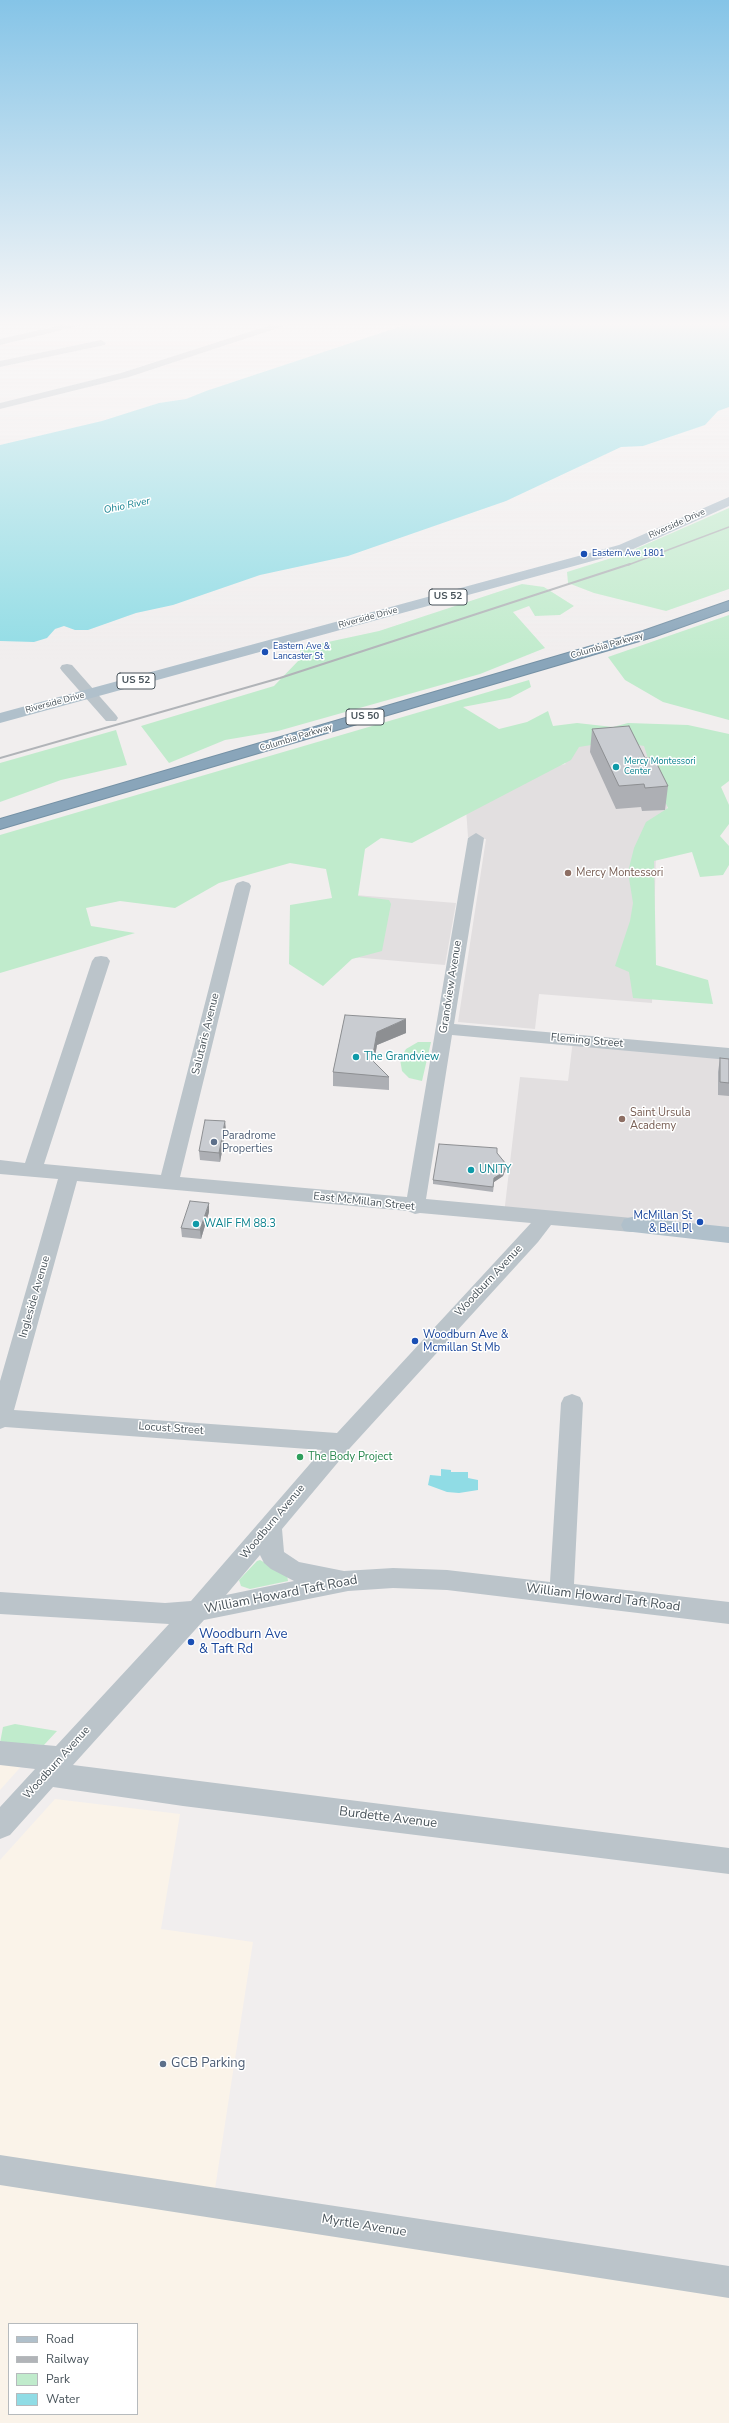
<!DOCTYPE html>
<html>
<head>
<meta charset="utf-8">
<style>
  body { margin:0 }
  #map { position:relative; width:729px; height:2423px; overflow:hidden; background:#f1eeee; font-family:"Nunito Sans",sans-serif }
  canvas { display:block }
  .legend { position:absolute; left:8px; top:2323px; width:130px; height:92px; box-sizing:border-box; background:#fff; border:1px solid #b6babd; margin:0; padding:5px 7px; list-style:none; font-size:12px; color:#48535a }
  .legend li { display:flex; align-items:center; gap:8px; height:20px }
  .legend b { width:20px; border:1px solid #b6babd }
</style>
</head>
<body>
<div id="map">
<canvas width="729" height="2423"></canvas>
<ul class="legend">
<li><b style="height:5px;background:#b0c0cb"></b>Road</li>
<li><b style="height:5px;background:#b1b4b8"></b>Railway</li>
<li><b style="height:11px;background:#c0ebcc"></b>Park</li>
<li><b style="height:11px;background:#90dce5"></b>Water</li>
</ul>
</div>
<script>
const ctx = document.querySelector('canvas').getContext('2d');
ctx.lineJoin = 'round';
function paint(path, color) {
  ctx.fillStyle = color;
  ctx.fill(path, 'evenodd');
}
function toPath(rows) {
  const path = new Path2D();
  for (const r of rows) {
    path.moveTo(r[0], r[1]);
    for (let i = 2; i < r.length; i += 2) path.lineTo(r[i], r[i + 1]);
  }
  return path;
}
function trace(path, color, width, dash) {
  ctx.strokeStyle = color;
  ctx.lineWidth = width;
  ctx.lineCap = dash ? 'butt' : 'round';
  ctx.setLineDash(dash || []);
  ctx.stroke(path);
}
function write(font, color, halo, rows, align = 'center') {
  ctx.font = font + ' "Nunito Sans",sans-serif';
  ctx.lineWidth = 3;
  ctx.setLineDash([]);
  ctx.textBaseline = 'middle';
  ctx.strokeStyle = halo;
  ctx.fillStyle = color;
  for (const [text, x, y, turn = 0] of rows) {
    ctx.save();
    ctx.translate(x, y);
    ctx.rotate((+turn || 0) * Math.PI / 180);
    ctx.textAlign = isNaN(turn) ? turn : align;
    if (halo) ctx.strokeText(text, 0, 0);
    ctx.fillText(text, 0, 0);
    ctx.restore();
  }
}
const commercial = toPath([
  [0,1759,26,1761,0,1790],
  [55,1799,180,1814,161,1929,253,1942,213,2202,729,2282,729,2423,0,2423,0,1860],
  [9,2324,137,2324,137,2414,9,2414]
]);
const education = toPath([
  [579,742,684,743,656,852,652,1003,539,994,535,1029,458,1022,486,839,468,837,464,780,566,764,561,760],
  [355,895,456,903,445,965,340,956],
  [573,1040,729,1054,729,1235,504,1214,520,1077,568,1081]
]);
const green = toPath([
  [729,508,729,589,666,611,594,593,568,583,567,572,624,554],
  [522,584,544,587,574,606,560,615,535,616,529,606,513,612,545,648,480,674,278,731,225,740,169,763,141,726,274,686,300,659,300,648,379,631],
  [729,615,729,720,663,702,625,680,608,657],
  [529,680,531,687,510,698,463,707,499,729,527,722,548,711,553,726,577,723,613,727,628,723,688,725,729,734,729,781,721,787,729,805,729,824,720,836,729,846,729,865,723,875,700,877,692,852,654,861,656,965,708,980,713,1004,633,998,629,972,615,966,630,921,633,903,628,872,634,848,646,822,668,808,655,780,644,746,616,741,579,747,571,760,412,843,381,838,365,849,358,896,389,900,391,904,382,951,352,959,323,986,289,964,290,905,332,898,326,869,290,863,219,883,175,908,120,901,86,908,91,926,135,933,0,973,0,835],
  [116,730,127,765,61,780,0,802,0,763],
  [418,1042,431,1042,422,1081,409,1078,402,1071,400,1059,406,1049],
  [260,1560,287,1575,288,1581,250,1589,241,1586,239,1580,257,1561],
  [15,1724,57,1731,44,1745,0,1743,3,1727]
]);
const water = toPath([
  [414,322,729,322,729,407,718,411,705,425,643,446,621,447,506,501,348,556,260,575,173,605,136,613,88,630,75,630,64,626,55,629,47,638,34,642,0,641,0,445,102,421,159,403,186,399,206,391],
  [441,1469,451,1470,451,1472,468,1472,468,1478,478,1480,478,1490,459,1493,447,1492,428,1485,430,1475,441,1476]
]);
const minor = toPath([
  [75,322,95,322,0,345,0,339,75,322],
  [280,322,296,322,129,377,0,409,0,403,121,373,280,322],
  [101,340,106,343,105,345,0,367,0,361,101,340],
  [67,664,72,665,116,715,118,718,116,721,106,721,62,671,60,668,62,665,67,664],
  [476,833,484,838,454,1024,729,1048,729,1060,452,1035,426,1199,632,1218,639,1220,642,1225,639,1230,632,1232,551,1225,538,1242,350,1448,282,1529,284,1552,299,1562,344,1571,393,1568,447,1570,550,1582,561,1403,564,1397,572,1394,580,1397,583,1403,574,1584,729,1602,729,1624,447,1590,393,1588,348,1591,204,1620,73,1765,729,1848,729,1874,183,1806,53,1787,10,1835,0,1839,0,1807,35,1769,0,1765,0,1741,56,1746,169,1624,0,1614,0,1592,165,1603,191,1601,322,1450,5,1427,0,1429,0,1381,58,1179,0,1174,0,1160,25,1163,92,961,95,957,101,956,107,957,110,961,44,1164,161,1175,235,886,237,883,243,881,249,883,251,886,180,1177,407,1197,468,838,476,833],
  [77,1181,408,1211,415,1214,420,1213,531,1223,337,1433,14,1410,77,1181],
  [260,1555,264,1563,271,1569,294,1581,226,1595,260,1555],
  [0,2155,729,2266,729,2298,0,2185,0,2155]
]);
const major = toPath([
  [729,497,729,506,629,551,0,723,0,713,619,545,729,497],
  [632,1217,729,1227,729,1243,624,1231,621,1225,624,1219,632,1217]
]);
const highway = toPath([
  [729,601,729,610,653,637,0,829,0,819,643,631,729,601]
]);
const railFar1 = toPath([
  [628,565,729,527]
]);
const rail = toPath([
  [0,758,280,678,630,564]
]);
const wall = toPath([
  [592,729,645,758,668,786,665,810,642,811,641,807,616,809,590,752],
  [345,1015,406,1033,377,1045,374,1062,389,1077,389,1090,333,1086,333,1072],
  [720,1058,729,1059,729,1096,718,1095,718,1072],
  [226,1130,220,1162,200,1160,199,1151],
  [497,1153,506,1164,506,1168,503,1176,494,1182,493,1192,433,1184,433,1180],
  [209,1212,201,1239,182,1237,181,1228]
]);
const shadedWall = toPath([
  [406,1019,406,1033,377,1045,372,1073,372,1060,377,1032],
  [225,1121,226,1130,220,1162,219,1153],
  [506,1164,506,1168,503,1176,494,1182,493,1192,494,1178],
  [209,1203,209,1212,201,1239,200,1230]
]);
const building = toPath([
  [629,726,645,758,654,758,668,786,645,788,644,784,619,786,592,729,629,726],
  [345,1015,406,1019,377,1032,372,1060,389,1077,333,1072,345,1015],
  [720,1058,729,1059,729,1083,720,1082,720,1058],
  [205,1120,225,1121,219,1153,199,1151,205,1120],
  [439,1144,497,1148,497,1153,506,1164,504,1172,494,1178,493,1187,433,1180,439,1144],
  [190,1201,209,1203,200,1230,181,1228,190,1201]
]);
const markers = [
  [584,554,4,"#1a4fb4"],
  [265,652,4,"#1a4fb4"],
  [616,767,4,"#0f9aa8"],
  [568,873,4,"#8d6e63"],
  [356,1057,4,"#0f9aa8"],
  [622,1119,4,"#8d6e63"],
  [214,1142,4,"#5c6f8a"],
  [471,1170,4,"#0f9aa8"],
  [700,1222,4,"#1a4fb4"],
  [196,1224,4,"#0f9aa8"],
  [415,1341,4,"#1a4fb4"],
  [300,1457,4,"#2e9e5b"],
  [191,1642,4,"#1a4fb4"],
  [163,2064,4,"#5c6f8a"]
];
const farStreetnames = [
  ["Riverside Drive",677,524,-24],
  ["Riverside Drive",368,618,-15],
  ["Columbia Parkway",607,646,-16],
  ["Riverside Drive",55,703,-15],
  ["Columbia Parkway",296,738,-17]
];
const farTransitnames = [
  ["Eastern Ave 1801",592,554],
  ["Eastern Ave &",273,647],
  ["Lancaster St",273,657]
];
const farCulturenames = [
  ["Mercy Montessori",624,762],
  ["Center",624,772]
];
const farWaternames = [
  ["Ohio River",127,506,-12]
];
const shields = [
  [448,597,38],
  [136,681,38],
  [365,717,38]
];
const shieldNames = [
  ["US 52",448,597],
  ["US 52",136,681],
  ["US 50",365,717]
];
const educationNames = [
  ["Mercy Montessori",576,873],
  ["Saint Ursula",630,1113],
  ["Academy",630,1126]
];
const streetNames = [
  ["Grandview Avenue",451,987,-81],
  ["Salutaris Avenue",206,1034,-76],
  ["Fleming Street",587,1041,5],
  ["East McMillan Street",364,1202,6],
  ["Woodburn Avenue",489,1281,-47],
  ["Ingleside Avenue",35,1297,-74],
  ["Locust Street",171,1429,4],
  ["Woodburn Avenue",273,1522,-50],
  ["Woodburn Avenue",57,1763,-48]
];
const cultureNames = [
  ["The Grandview",364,1057],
  ["UNITY",479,1170],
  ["WAIF FM 88.3",204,1224]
];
const serviceNames = [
  ["Paradrome",222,1136],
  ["Properties",222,1149]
];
const transitNames = [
  ["McMillan St",692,1216],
  ["& Bell Pl",692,1229],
  ["Woodburn Ave &",423,1335,"left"],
  ["Mcmillan St Mb",423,1348,"left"]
];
const leisureNames = [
  ["The Body Project",308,1457]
];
const nearStreetnames = [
  ["William Howard Taft Road",281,1595,-11],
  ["William Howard Taft Road",603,1598,7],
  ["Burdette Avenue",388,1818,7],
  ["Myrtle Avenue",364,2226,9]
];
const nearTransitnames = [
  ["Woodburn Ave",199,1635],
  ["& Taft Rd",199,1650]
];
const nearServicenames = [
  ["GCB Parking",171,2064]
];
paint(commercial, '#faf3e9');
paint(education, '#e2dfe0');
paint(green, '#c0ebcc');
paint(water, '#90dce5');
trace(highway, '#7591a5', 2);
paint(minor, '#bbc4ca');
paint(major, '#b0c0cb');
paint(highway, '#89a5ba');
trace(railFar1, '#b1b4b8', 1.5);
trace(rail, '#b1b4b8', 2);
paint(wall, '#adafb4');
paint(shadedWall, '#8d8f92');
paint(building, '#c9ccd1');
trace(building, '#8d8f92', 1);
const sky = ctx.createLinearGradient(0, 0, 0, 661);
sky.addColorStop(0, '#85c4e7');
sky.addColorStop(0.49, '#f9f7f7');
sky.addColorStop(1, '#f9f7f700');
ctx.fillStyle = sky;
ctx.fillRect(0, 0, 729, 661);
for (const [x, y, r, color] of markers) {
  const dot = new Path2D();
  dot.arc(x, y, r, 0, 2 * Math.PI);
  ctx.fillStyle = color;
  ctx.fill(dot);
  trace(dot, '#fff', 1.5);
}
write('9px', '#48535a', '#fff', farStreetnames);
write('9px', '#164399', '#fff', farTransitnames, 'left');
write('9px', '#0d838f', '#fff', farCulturenames, 'left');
write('italic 10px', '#168290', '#fff', farWaternames);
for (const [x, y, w] of shields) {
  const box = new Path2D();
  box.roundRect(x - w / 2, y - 8, w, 16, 3);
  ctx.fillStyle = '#fff';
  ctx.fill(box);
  trace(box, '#48535a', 1);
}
write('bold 10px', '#48535a', null, shieldNames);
write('11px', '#785e54', '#fff', educationNames, 'left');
write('11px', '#48535a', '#fff', streetNames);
write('11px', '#0d838f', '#fff', cultureNames, 'left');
write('11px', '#4e5e75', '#fff', serviceNames, 'left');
write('11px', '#164399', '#fff', transitNames, 'right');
write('11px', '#27864d', '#fff', leisureNames, 'left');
write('13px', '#48535a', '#fff', nearStreetnames);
write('13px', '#164399', '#fff', nearTransitnames, 'left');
write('13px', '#4e5e75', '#fff', nearServicenames, 'left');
</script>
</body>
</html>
